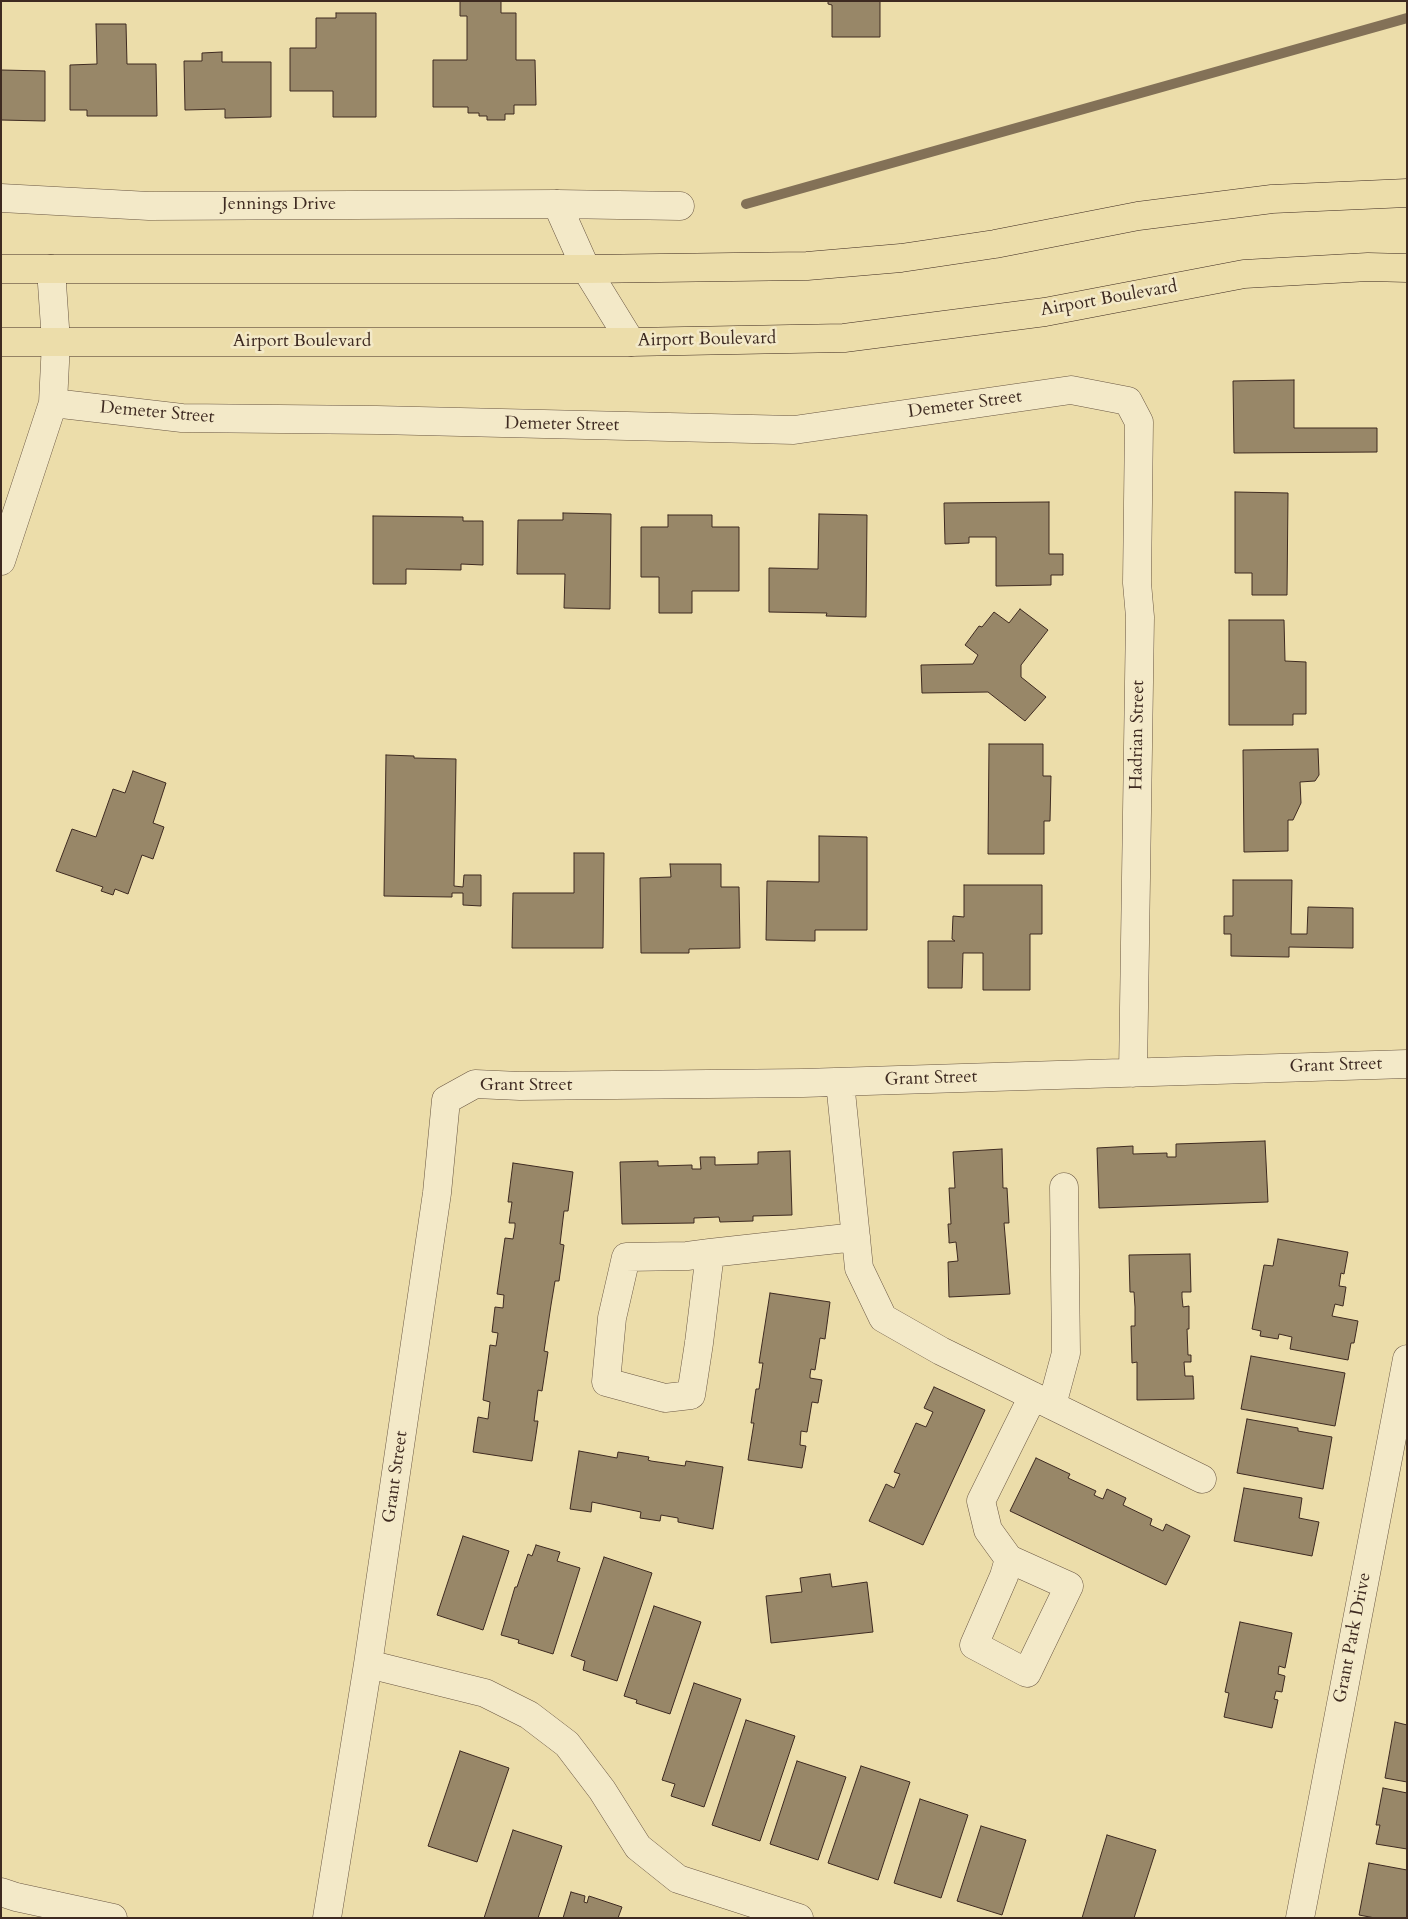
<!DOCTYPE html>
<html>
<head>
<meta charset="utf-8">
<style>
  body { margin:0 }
  #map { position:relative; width:1408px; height:1919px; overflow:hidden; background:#ecddaa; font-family:Cardo,serif }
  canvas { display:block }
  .frame { position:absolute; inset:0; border:2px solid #3e2a21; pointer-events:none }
</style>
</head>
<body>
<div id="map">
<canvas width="1408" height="1919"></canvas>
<div class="frame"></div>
</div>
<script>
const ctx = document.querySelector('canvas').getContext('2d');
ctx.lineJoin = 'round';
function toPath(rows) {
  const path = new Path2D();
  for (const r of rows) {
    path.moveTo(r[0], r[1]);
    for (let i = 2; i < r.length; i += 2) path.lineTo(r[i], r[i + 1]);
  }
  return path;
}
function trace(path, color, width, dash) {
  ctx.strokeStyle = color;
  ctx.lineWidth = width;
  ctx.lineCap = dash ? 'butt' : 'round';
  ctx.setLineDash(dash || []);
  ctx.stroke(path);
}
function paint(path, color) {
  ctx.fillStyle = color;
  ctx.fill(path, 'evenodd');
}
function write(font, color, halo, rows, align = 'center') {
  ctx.font = font + ' Cardo,serif';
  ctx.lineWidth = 5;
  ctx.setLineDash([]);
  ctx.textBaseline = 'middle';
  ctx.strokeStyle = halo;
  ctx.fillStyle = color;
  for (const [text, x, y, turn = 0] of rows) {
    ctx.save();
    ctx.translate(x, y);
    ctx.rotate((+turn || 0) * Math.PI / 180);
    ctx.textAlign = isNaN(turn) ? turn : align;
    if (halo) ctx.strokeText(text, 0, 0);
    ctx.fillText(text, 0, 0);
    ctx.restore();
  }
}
const stream = toPath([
  [746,204,1407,18]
]);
const building = toPath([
  [460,1,501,1,501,13,516,13,516,60,535,60,536,105,514,105,514,114,505,114,505,120,487,120,487,116,479,116,479,113,468,113,468,107,433,107,433,60,467,60,467,16,460,16,460,1],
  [828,1,880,1,880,37,832,37,832,5,828,4,828,1],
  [336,13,376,13,376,117,333,117,333,91,290,91,290,48,316,48,316,18,336,18,336,13],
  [96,24,126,24,127,64,156,64,157,116,87,116,87,110,70,110,70,65,97,64,96,24],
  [222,52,222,62,271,62,271,117,225,118,225,109,185,110,184,61,202,61,202,53,222,52],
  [1,70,45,71,45,121,1,120,1,70],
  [1294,380,1294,428,1377,428,1377,452,1234,453,1233,381,1294,380],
  [1235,492,1288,493,1287,595,1252,595,1252,573,1235,573,1235,492],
  [1049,502,1049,554,1063,554,1063,575,1051,575,1051,585,996,586,996,537,969,537,969,543,945,544,944,503,1049,502],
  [563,513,611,514,610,609,564,608,565,574,517,574,518,520,563,520,563,513],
  [819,514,867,515,866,617,826,616,827,613,769,612,769,568,818,569,819,514],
  [668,515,712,515,712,527,739,527,739,591,692,591,692,613,659,613,659,577,641,577,641,527,668,527,668,515],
  [373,516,463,517,463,521,483,521,483,565,461,564,461,570,406,569,406,584,373,584,373,516],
  [1020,609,1048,630,1021,665,1021,677,1046,697,1025,721,988,692,922,693,921,665,973,664,978,655,965,645,979,626,982,627,994,612,1009,623,1020,609],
  [1229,620,1284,620,1285,661,1306,662,1306,714,1293,714,1293,725,1229,725,1229,620],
  [989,744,1043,744,1043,776,1051,776,1050,821,1044,821,1044,854,988,854,989,744],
  [1318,749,1319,775,1315,781,1300,782,1301,803,1293,820,1288,820,1288,851,1244,852,1243,750,1318,749],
  [386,755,414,756,414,758,456,759,454,886,463,887,464,875,481,875,481,906,463,905,463,893,452,893,452,897,384,896,386,755],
  [133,771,166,783,153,823,164,827,153,859,142,855,128,894,115,889,113,895,101,891,103,887,56,871,72,829,96,837,113,789,125,793,133,771],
  [819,836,867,837,867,930,815,930,815,941,766,940,767,881,819,882,819,836],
  [574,853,604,853,603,948,512,948,513,893,574,893,574,853],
  [670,864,721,864,721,887,739,887,740,948,689,949,689,953,641,953,640,878,671,877,670,864],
  [1233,880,1292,880,1291,934,1307,934,1308,907,1353,908,1353,948,1289,947,1289,957,1231,956,1231,934,1224,934,1224,916,1233,916,1233,880],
  [964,885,1042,885,1042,934,1030,934,1030,990,983,990,983,953,963,953,962,988,928,988,928,941,955,941,952,939,953,916,964,917,964,885],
  [1265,1141,1268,1202,1099,1208,1097,1148,1133,1146,1133,1154,1167,1153,1167,1157,1176,1157,1176,1144,1265,1141],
  [1002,1149,1003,1188,1007,1188,1009,1223,1004,1223,1010,1294,949,1297,948,1262,958,1261,956,1242,949,1243,949,1239,948,1224,951,1224,949,1188,955,1188,953,1152,1002,1149],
  [790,1151,792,1215,753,1216,753,1221,720,1222,719,1217,694,1218,694,1223,622,1224,620,1162,658,1161,658,1166,692,1165,692,1169,701,1169,700,1157,715,1157,715,1165,758,1164,758,1152,790,1151],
  [513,1163,573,1172,568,1211,564,1211,560,1244,564,1245,559,1281,555,1281,551,1305,544,1351,548,1352,542,1391,538,1390,534,1421,538,1421,532,1461,473,1452,478,1417,488,1419,490,1402,483,1400,490,1345,496,1346,498,1333,492,1332,495,1307,503,1308,504,1295,497,1294,505,1238,513,1239,515,1227,515,1223,509,1223,512,1202,508,1202,513,1163],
  [1278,1239,1348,1252,1344,1274,1341,1273,1339,1286,1346,1287,1343,1306,1335,1304,1332,1316,1358,1321,1354,1343,1351,1343,1348,1360,1290,1349,1292,1337,1279,1334,1278,1339,1260,1336,1261,1331,1252,1329,1264,1265,1273,1266,1278,1239],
  [1190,1254,1191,1292,1182,1292,1182,1297,1183,1307,1189,1306,1189,1329,1187,1329,1188,1355,1191,1355,1191,1362,1184,1362,1185,1376,1193,1376,1194,1399,1137,1400,1137,1362,1132,1363,1131,1326,1135,1326,1135,1307,1134,1292,1130,1292,1129,1255,1190,1254],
  [770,1293,830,1302,825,1339,820,1338,815,1370,811,1369,810,1375,810,1378,822,1380,818,1403,812,1402,807,1432,801,1431,800,1445,806,1446,802,1468,748,1460,754,1423,751,1423,756,1389,759,1389,763,1363,759,1363,770,1293],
  [1251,1356,1345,1373,1335,1426,1241,1409,1251,1356],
  [934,1387,985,1410,923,1545,869,1521,886,1484,894,1488,900,1474,894,1472,916,1423,926,1427,933,1412,924,1408,934,1387],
  [1247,1419,1298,1428,1298,1431,1332,1437,1323,1489,1237,1473,1247,1419],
  [579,1451,617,1458,618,1452,649,1457,648,1460,651,1461,685,1466,686,1461,723,1467,713,1529,678,1522,678,1518,661,1515,660,1521,640,1518,641,1512,592,1502,591,1512,570,1509,579,1451],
  [1036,1458,1070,1474,1068,1478,1096,1491,1094,1495,1098,1497,1103,1499,1107,1489,1126,1498,1123,1505,1152,1519,1150,1525,1163,1531,1166,1524,1190,1536,1166,1585,1010,1511,1036,1458],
  [1244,1488,1302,1498,1299,1518,1319,1522,1312,1556,1234,1541,1244,1488],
  [463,1536,509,1551,483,1630,437,1615,463,1536],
  [536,1545,560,1552,557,1561,580,1568,553,1654,518,1643,519,1640,501,1635,515,1587,517,1587,528,1554,532,1556,536,1545],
  [604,1557,652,1573,617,1681,583,1670,585,1661,571,1656,604,1557],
  [830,1574,832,1587,867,1582,873,1632,771,1643,766,1596,802,1592,800,1578,830,1574],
  [654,1606,701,1622,670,1714,636,1703,637,1700,624,1696,654,1606],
  [1240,1622,1292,1633,1285,1668,1279,1666,1278,1674,1285,1676,1282,1692,1276,1691,1274,1699,1278,1700,1272,1728,1224,1717,1229,1693,1225,1692,1240,1622],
  [694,1683,741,1699,704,1807,671,1796,675,1784,662,1780,694,1683],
  [746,1720,795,1736,760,1841,712,1825,746,1720],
  [1395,1722,1407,1725,1407,1782,1385,1778,1395,1722],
  [460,1751,509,1768,477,1862,428,1846,460,1751],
  [797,1761,846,1777,818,1860,770,1844,797,1761],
  [861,1766,910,1782,878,1880,828,1863,861,1766],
  [1383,1788,1407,1793,1407,1849,1376,1844,1380,1825,1376,1825,1383,1788],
  [920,1799,968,1815,941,1898,894,1883,920,1799],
  [981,1826,1026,1840,1002,1915,957,1901,981,1826],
  [513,1830,562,1846,538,1918,484,1918,513,1830],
  [1107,1835,1156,1850,1134,1918,1082,1918,1107,1835],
  [1369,1863,1407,1870,1407,1918,1375,1918,1359,1915,1369,1863],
  [571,1892,585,1896,584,1902,587,1903,589,1896,622,1907,618,1918,563,1918,571,1892]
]);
const minor = toPath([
  [1,198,149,206,557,204,680,206],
  [557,204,586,269,631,342],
  [51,269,56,342,53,403,182,418,377,420,794,430,1071,390,1128,401,1139,422,1137,583,1140,617,1133,1073],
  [1,561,53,403],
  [840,1082,859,1268,883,1318,941,1351,1202,1479],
  [710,1253,699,1343,691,1395,665,1398,606,1382,612,1318,626,1257,687,1256,710,1253,764,1247,856,1237],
  [1052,1405,1066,1353,1064,1187],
  [1009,1559,1069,1586,1027,1673,974,1645,1004,1576,1009,1559,988,1530,981,1501,1033,1396],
  [368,1664,485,1693,529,1715,567,1744,602,1790,638,1847,678,1879,799,1918],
  [1,1892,16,1897,113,1918],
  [327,1918,368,1664,437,1193,446,1100,475,1084,520,1086,803,1083,1407,1064],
  [1300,1918,1407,1359]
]);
const major = toPath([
  [1,269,586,269,807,266,901,258,995,244,1138,216,1272,199,1407,193],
  [1,342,631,342,844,338,1045,312,1244,274,1368,267,1407,268]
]);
const streetNames = [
  ["Jennings Drive",279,205],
  ["Airport Boulevard",1109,299,-10],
  ["Airport Boulevard",707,340,-1],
  ["Airport Boulevard",302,342],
  ["Demeter Street",965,405,-8],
  ["Demeter Street",157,413,5],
  ["Demeter Street",562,425,1],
  ["Hadrian Street",1138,735,-89],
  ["Grant Street",1336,1066,-2],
  ["Grant Street",931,1079,-2],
  ["Grant Street",526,1086],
  ["Grant Street",396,1477,-82],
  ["Grant Park Drive",1353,1638,-79]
];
trace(stream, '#837157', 10);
paint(building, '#988768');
trace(building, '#3e2a21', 1);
trace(minor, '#6a5743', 29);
trace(major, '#3e2a21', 29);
trace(minor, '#f3e9c8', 28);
trace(major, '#ecddaa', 28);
write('18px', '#3e2a21', '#f3e9c8', streetNames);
</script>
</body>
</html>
